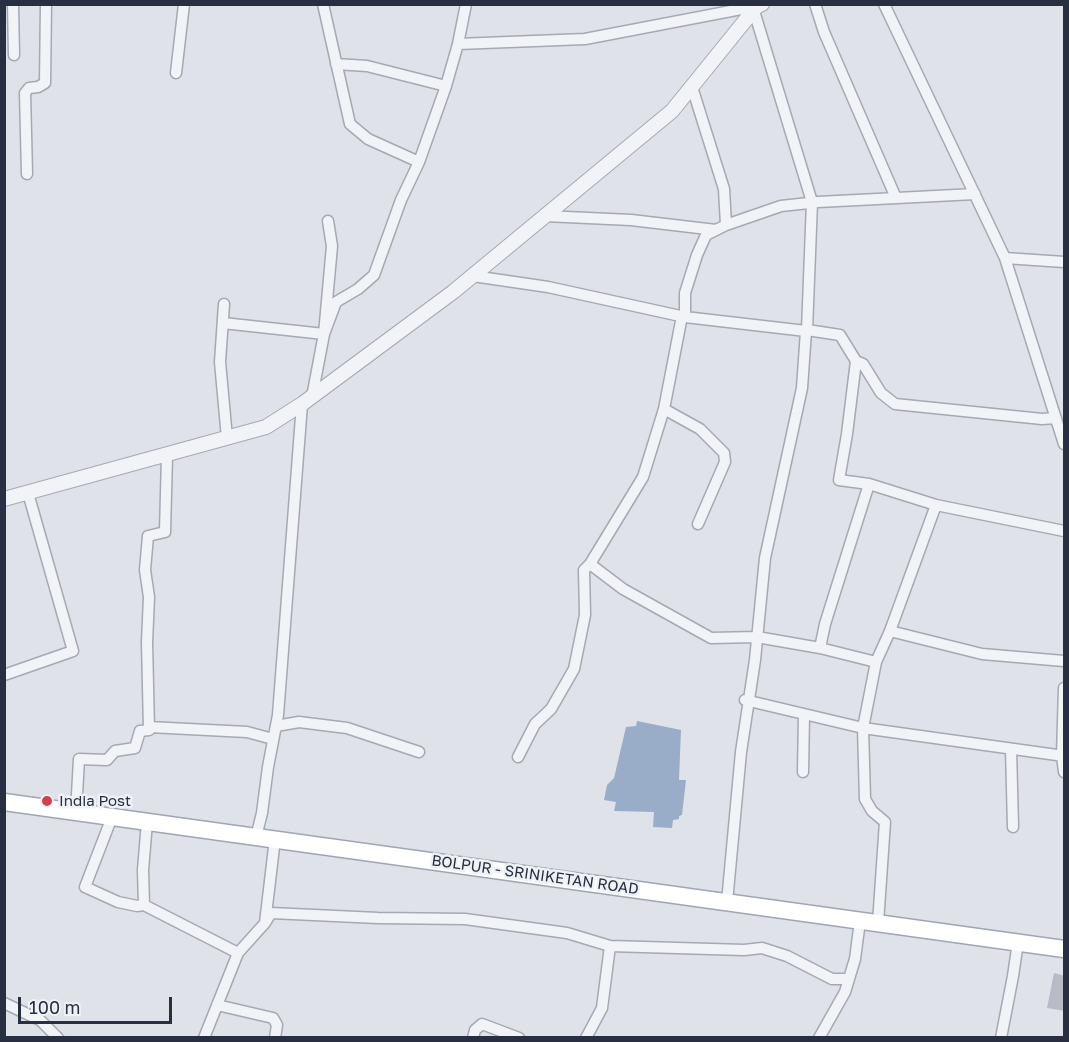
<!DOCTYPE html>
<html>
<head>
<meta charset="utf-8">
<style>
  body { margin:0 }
  #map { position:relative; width:1069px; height:1042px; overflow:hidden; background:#dfe2e8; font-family:"Golos Text",sans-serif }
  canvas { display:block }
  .frame { position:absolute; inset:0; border:6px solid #272f40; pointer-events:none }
  .scale { position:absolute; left:18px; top:997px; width:154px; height:27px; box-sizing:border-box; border:3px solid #272f40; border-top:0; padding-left:8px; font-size:18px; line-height:21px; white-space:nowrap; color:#272f40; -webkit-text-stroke:4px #eef1f6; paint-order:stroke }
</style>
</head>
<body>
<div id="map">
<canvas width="1069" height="1042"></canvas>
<div class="frame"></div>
<div class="scale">100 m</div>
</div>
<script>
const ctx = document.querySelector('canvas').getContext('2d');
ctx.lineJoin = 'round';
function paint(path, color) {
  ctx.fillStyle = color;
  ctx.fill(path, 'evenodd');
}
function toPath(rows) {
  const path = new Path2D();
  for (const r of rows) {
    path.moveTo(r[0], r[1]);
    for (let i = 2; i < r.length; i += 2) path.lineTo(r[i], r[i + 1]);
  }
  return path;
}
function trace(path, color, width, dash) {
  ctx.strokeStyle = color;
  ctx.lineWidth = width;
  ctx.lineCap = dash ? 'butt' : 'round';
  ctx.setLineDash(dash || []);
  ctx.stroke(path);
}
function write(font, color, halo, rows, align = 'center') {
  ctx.font = font + ' "Golos Text",sans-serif';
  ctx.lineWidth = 5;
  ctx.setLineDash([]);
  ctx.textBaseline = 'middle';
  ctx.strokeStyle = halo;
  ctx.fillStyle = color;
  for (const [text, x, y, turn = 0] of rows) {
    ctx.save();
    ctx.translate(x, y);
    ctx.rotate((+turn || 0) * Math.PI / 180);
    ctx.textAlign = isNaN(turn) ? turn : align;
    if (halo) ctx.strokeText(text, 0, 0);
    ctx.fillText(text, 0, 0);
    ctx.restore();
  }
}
const water = toPath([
  [637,721,681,730,679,780,686,780,682,815,679,816,679,819,673,820,672,828,653,827,654,812,614,811,616,802,604,800,607,785,614,778,626,727,636,726]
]);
const building = toPath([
  [1054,973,1065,976,1065,1011,1047,1008]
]);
const minor = toPath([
  [13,4,14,55],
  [323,4,350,124,368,139,419,162],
  [815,4,824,32,896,198],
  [884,4,1005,258,1064,262],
  [754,11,812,202,807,330,840,335,856,361,863,364,881,393,895,404,1042,419,1056,418],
  [458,44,585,39,757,6],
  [336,64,367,66,446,86],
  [176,73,184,4],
  [692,87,724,189,726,225],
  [27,174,25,93,29,88,38,87,45,83,46,4],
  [545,216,631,220,716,230],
  [1005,258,1064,444],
  [473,276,548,287,685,317],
  [224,304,220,362,227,438],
  [223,323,324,334,332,246,328,221],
  [856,361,847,434,839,480,869,484,936,505,1064,531],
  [312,397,324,334,336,302,358,289,374,275,401,200,419,162,446,86,458,44,466,4],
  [664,409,700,429,724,453,725,462,698,524],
  [590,564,623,589,711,638,757,637,820,648,876,662],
  [890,631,982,654,1064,661],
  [820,648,825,624,869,484],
  [4,675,73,651,28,493],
  [1064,688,1062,756,1064,772],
  [745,700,863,728,1064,756],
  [276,726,299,722,347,728,419,752],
  [149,727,247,732,273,739],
  [1011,749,1013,827],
  [518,757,535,724,551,709,574,669,585,615,584,570,590,564,643,477,664,409,682,316],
  [803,772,804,714],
  [76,812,79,759,107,760,115,751,135,748,140,731,149,730,147,642,149,597,145,570,148,536,165,532,167,456],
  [112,817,85,887,118,902,137,906,144,905,238,953],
  [256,837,262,813,268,767,278,715,302,404],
  [727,902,741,752,755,660,765,558,802,388,806,331,685,317,685,293,697,255,706,235,726,225,781,206,818,202,975,194],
  [144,905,143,870,147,822],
  [265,923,271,913,378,918,465,919,567,933,610,946,744,950,762,948,787,956,832,979,849,979],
  [878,923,885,822,872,811,865,799,863,728,876,662,890,631,936,505],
  [4,1003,40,1020,58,1038],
  [217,1005,273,1018,277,1025,275,1038],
  [204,1038,238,953,265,923,275,839],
  [473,1038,475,1030,482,1024,519,1038],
  [586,1038,602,1008,610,946],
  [819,1038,845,992,855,959,860,921],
  [1001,1038,1013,976,1018,942]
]);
const tertiary = toPath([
  [4,499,266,427,302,404,453,292,672,111,757,6,762,4]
]);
const primary = toPath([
  [4,802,1064,949]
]);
const markers = [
  [47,801,6,"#d0414d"]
];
const poiNames = [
  ["India Post",59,801]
];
const streetNames = [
  ["BOLPUR - SRINIKETAN ROAD",535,875,8]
];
paint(water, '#99adc9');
paint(building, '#b6bbc5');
trace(minor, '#a4a9b2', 13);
trace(tertiary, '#a4a9b2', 16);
trace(primary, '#9ea5b4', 19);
trace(minor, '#f2f3f7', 10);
trace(tertiary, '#f2f3f7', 14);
trace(primary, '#fff', 16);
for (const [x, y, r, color] of markers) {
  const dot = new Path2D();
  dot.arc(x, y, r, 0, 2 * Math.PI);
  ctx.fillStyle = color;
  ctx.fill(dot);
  trace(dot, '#eef1f6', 2);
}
write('15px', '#272f40', '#eef1f6', poiNames, 'left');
write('15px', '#272f40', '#eef1f6', streetNames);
</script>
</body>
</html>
